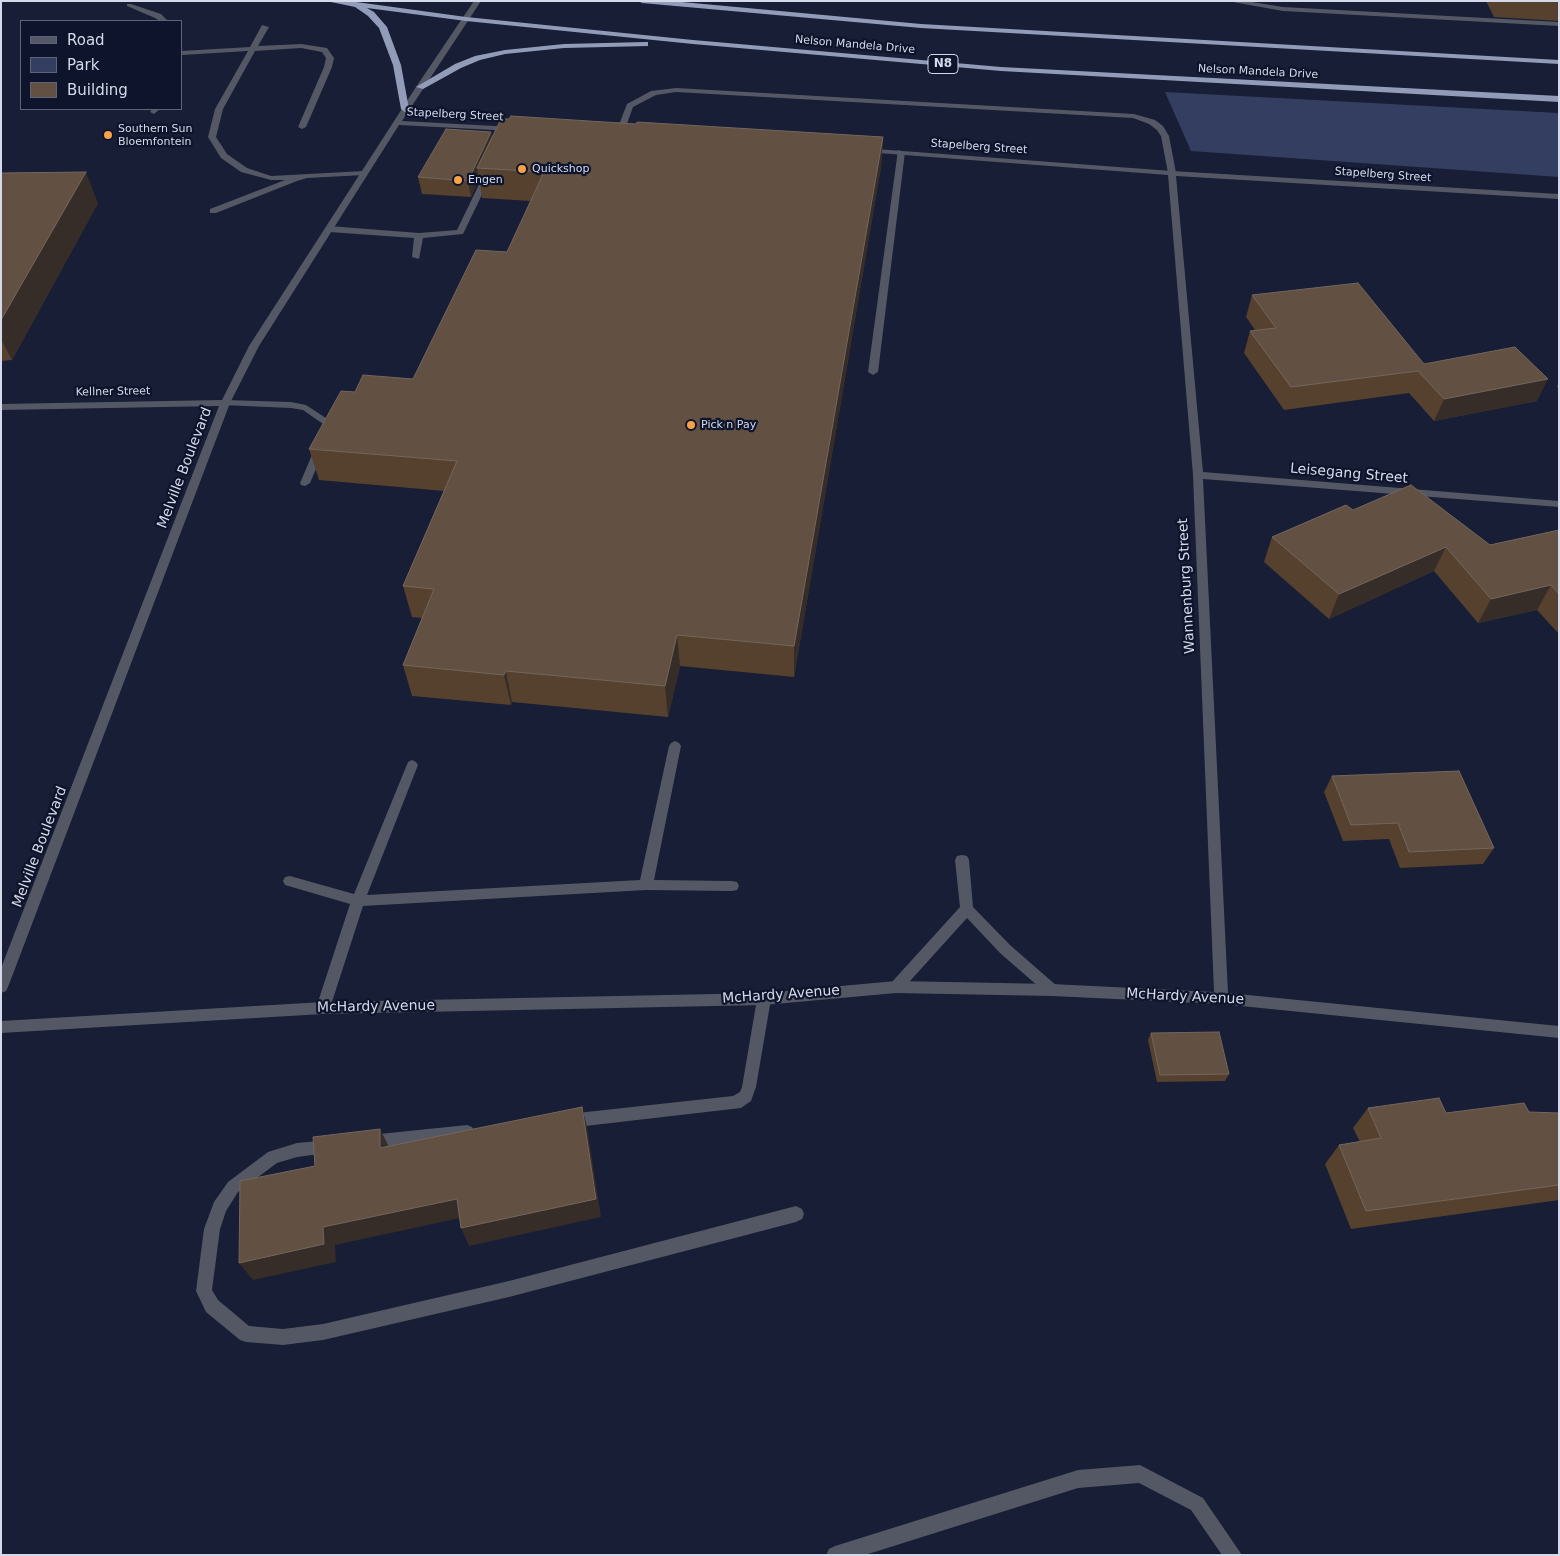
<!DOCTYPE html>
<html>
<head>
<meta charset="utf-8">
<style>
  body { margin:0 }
  #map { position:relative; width:1560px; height:1556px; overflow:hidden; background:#171e35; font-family:"DejaVu Sans",sans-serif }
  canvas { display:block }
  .frame { position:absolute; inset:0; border:2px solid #d5daea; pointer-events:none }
  .legend { position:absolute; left:20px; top:20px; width:162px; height:90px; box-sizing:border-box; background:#0e142b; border:1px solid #5e6377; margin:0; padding:6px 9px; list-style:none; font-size:15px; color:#d5daea }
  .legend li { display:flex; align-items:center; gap:10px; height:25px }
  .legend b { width:25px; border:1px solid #5e6377 }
</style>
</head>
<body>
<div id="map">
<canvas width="1560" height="1556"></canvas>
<div class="frame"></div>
<ul class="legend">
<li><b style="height:6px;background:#545864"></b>Road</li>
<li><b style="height:14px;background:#343e60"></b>Park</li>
<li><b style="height:14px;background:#625142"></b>Building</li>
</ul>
</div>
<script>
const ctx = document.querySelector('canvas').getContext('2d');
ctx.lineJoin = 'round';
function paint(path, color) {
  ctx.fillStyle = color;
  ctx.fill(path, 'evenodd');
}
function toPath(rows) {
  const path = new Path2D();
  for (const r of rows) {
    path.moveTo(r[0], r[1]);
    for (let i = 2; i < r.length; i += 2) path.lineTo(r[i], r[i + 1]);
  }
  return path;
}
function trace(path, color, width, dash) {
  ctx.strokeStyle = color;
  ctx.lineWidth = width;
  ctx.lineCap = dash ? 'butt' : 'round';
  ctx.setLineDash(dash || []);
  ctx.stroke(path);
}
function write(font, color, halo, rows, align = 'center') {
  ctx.font = font + ' "DejaVu Sans",sans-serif';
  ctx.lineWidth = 4.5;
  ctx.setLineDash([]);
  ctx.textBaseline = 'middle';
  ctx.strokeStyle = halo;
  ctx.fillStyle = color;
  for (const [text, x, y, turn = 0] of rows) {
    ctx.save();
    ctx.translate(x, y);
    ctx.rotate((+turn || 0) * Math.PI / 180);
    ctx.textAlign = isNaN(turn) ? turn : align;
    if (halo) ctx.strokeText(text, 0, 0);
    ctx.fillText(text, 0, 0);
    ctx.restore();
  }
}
const green = toPath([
  [1165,92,1559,113,1559,177,1191,151]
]);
const service = toPath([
  [1227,1,1246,1,1283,7,1559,22,1559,26,1283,11,1227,1],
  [127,4,131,4,161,14,168,21,160,21,155,18,127,6,127,4],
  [262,25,269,27,258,46,301,44,327,48,334,58,332,67,306,127,302,129,298,127,324,67,326,58,322,52,301,48,255,51,223,109,216,137,227,154,247,168,271,176,364,171,368,173,364,175,307,178,297,181,216,213,210,213,210,209,285,180,271,180,241,172,221,158,208,137,215,109,248,51,182,55,181,51,250,47,262,25],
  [676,88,1134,114,1155,120,1163,126,1169,136,1176,173,1172,175,1168,173,1161,136,1157,130,1149,124,1133,118,676,92,656,95,633,107,623,135,616,137,615,135,627,104,651,91,676,88],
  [152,109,160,109,154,114,150,112,152,109],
  [898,150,905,152,878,372,873,375,868,372,898,150],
  [485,172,492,174,463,234,423,238,419,259,412,257,414,238,329,232,325,229,329,226,419,233,457,230,485,172],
  [225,400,291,402,306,405,335,424,334,426,326,426,303,410,291,408,222,405,222,401,225,400],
  [320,445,325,448,310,483,305,486,301,485,300,483,315,448,320,445],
  [675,741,679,743,681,746,654,880,732,881,737,882,739,886,737,890,732,891,646,890,363,906,330,1008,328,1012,323,1014,318,1012,316,1008,350,904,285,885,283,881,285,877,290,876,354,894,408,762,412,760,416,762,418,765,367,895,640,880,669,746,671,743,675,741],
  [962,855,967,856,969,860,973,907,1010,945,1057,986,1059,990,1057,994,1052,996,1047,994,1000,953,967,918,901,991,896,993,891,991,889,987,891,983,960,907,955,860,957,856,962,855],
  [764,993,769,995,771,999,756,1087,751,1101,741,1108,568,1128,563,1126,561,1121,563,1116,568,1114,733,1096,740,1092,742,1087,757,999,759,995,764,993],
  [467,1125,472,1127,475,1132,472,1137,467,1139,370,1149,365,1147,362,1142,365,1137,370,1135,467,1125],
  [330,1140,335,1142,338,1147,335,1152,297,1157,277,1163,238,1192,226,1211,220,1229,212,1290,218,1300,249,1326,283,1329,323,1324,509,1281,796,1206,802,1209,804,1214,802,1219,796,1222,509,1297,323,1340,283,1345,246,1342,240,1340,206,1312,196,1291,204,1229,214,1202,228,1182,268,1152,297,1143,330,1140],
  [1140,1465,1203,1498,1242,1555,1222,1555,1191,1510,1139,1483,1078,1488,865,1555,826,1555,829,1549,835,1546,1078,1470,1140,1465]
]);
const minor = toPath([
  [474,1,481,1,402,121,513,127,517,129,513,131,399,125,259,346,230,403,8,987,6,991,1,993,1,968,219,406,1,410,1,404,222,400,249,346,416,87,474,1],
  [862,148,1172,171,1559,194,1559,199,1176,176,1203,472,1559,501,1559,507,1203,479,1228,993,1559,1026,1559,1038,1221,1004,1052,996,896,993,764,1005,323,1014,1,1033,1,1021,323,1002,764,993,896,981,1052,984,1214,992,1193,475,1168,175,865,152,862,152,862,148]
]);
const trunk = toPath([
  [326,1,349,1,466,17,693,40,1001,67,1559,96,1559,102,1001,71,693,44,466,21,367,8,374,12,387,27,401,65,409,109,405,112,401,109,393,65,379,28,368,16,355,7,326,1],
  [638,1,671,1,921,24,1559,60,1559,64,921,28,642,3,638,1],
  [645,42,648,42,648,46,564,48,505,54,480,60,461,68,423,89,416,87,455,64,475,56,505,50,564,44,645,42]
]);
const wall = toPath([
  [1486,1,1559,1,1559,21,1494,17],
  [636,124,883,137,881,167,794,677,680,666,668,717,512,702,511,705,412,696,403,665,422,618,412,617,403,586,444,491,319,480,309,449,355,392,413,379,507,252,531,201,482,198,479,179,471,197,422,194,418,177,492,137],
  [1,173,98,203,12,360,1,361],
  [1252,295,1424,364,1537,401,1434,421,1409,393,1284,410,1244,353,1250,331,1255,330,1246,317],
  [1559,382,1559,390,1557,386],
  [1353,510,1490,545,1559,530,1559,634,1537,610,1478,623,1434,571,1329,619,1264,562,1272,537],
  [1332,776,1494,848,1483,864,1400,868,1389,839,1343,841,1324,792],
  [1151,1033,1229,1074,1225,1081,1157,1082,1148,1040],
  [1368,1108,1446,1113,1559,1113,1559,1200,1351,1229,1325,1164,1339,1145,1360,1142,1353,1128]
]);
const shadedWall = toPath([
  [491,132,494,148,477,168,479,179,471,197,468,181],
  [883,137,881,167,794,677,794,646],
  [86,172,98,203,12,360,1,339,1,320],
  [1548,379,1537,401,1434,421,1444,399],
  [1446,547,1434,571,1329,619,1339,594],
  [1551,585,1537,610,1478,623,1491,599],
  [677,635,680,666,668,717,665,686],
  [506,671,512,702,511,705,504,675],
  [582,1107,587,1127,601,1217,469,1246,461,1228],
  [380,1129,390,1149,380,1148],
  [457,1199,465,1217,335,1245,336,1262,253,1280,239,1263,323,1227]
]);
const building = toPath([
  [511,116,636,124,637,122,883,137,794,646,677,635,665,686,506,671,504,675,403,665,434,589,403,586,457,461,309,449,341,391,355,392,363,375,413,379,476,250,507,252,544,172,477,168,501,119,509,119,511,116],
  [446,129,491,132,468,181,418,177,446,129],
  [86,172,1,320,1,173,86,172],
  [1358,283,1424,364,1515,347,1548,379,1444,399,1418,371,1291,387,1250,331,1276,328,1252,295,1358,283],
  [1411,485,1490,545,1559,530,1559,594,1551,585,1491,599,1446,547,1339,594,1272,537,1346,505,1353,510,1411,485],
  [1459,771,1494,848,1409,852,1398,823,1351,825,1332,776,1459,771],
  [1219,1032,1229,1074,1160,1075,1151,1033,1219,1032],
  [1439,1098,1446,1113,1524,1103,1529,1112,1559,1113,1559,1185,1366,1211,1339,1145,1381,1138,1368,1108,1439,1098],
  [582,1107,596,1199,461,1228,457,1199,323,1227,324,1244,239,1263,240,1181,315,1166,313,1137,380,1129,380,1148,582,1107]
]);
const markers = [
  [108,135,5,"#f7a148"],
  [522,169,5,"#f7a148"],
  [458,180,5,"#f7a148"],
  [691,425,5,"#f7a148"]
];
const farStreetnames = [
  ["Nelson Mandela Drive",855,45,5],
  ["Nelson Mandela Drive",1258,72,3],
  ["Stapelberg Street",455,115,3],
  ["Stapelberg Street",979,147,4],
  ["Stapelberg Street",1383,175,4],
  ["Kellner Street",113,392,-1]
];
const farPoinames = [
  ["Southern Sun",118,129],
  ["Bloemfontein",118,142],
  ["Quickshop",532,169],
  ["Engen",468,180],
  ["Pick n Pay",701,425]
];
const shields = [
  [943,64,30]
];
const shieldNames = [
  ["N8",943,64]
];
const streetNames = [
  ["Melville Boulevard",185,468,-69],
  ["Leisegang Street",1349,474,5],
  ["Wannenburg Street",1187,586,-93],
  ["Melville Boulevard",40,847,-69],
  ["McHardy Avenue",781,995,-4],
  ["McHardy Avenue",1185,997,3],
  ["McHardy Avenue",376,1007,-1]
];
paint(green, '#343e60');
paint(service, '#545864');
paint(minor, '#545864');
paint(trunk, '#929cb8');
paint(wall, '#55412e');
paint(shadedWall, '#362c28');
paint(building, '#625142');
trace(building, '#74665d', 1);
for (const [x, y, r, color] of markers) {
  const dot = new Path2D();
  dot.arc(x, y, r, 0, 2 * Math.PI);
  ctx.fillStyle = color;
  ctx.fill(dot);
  trace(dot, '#0e142b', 2);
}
write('11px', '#d5daea', '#0e142b', farStreetnames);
write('11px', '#d5daea', '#0e142b', farPoinames, 'left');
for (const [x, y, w] of shields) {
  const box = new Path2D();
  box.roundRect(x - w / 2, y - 9.5, w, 19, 4);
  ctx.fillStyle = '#0e142b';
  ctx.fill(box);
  trace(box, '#d5daea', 1);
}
write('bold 12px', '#d5daea', null, shieldNames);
write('14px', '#d5daea', '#0e142b', streetNames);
</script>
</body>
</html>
